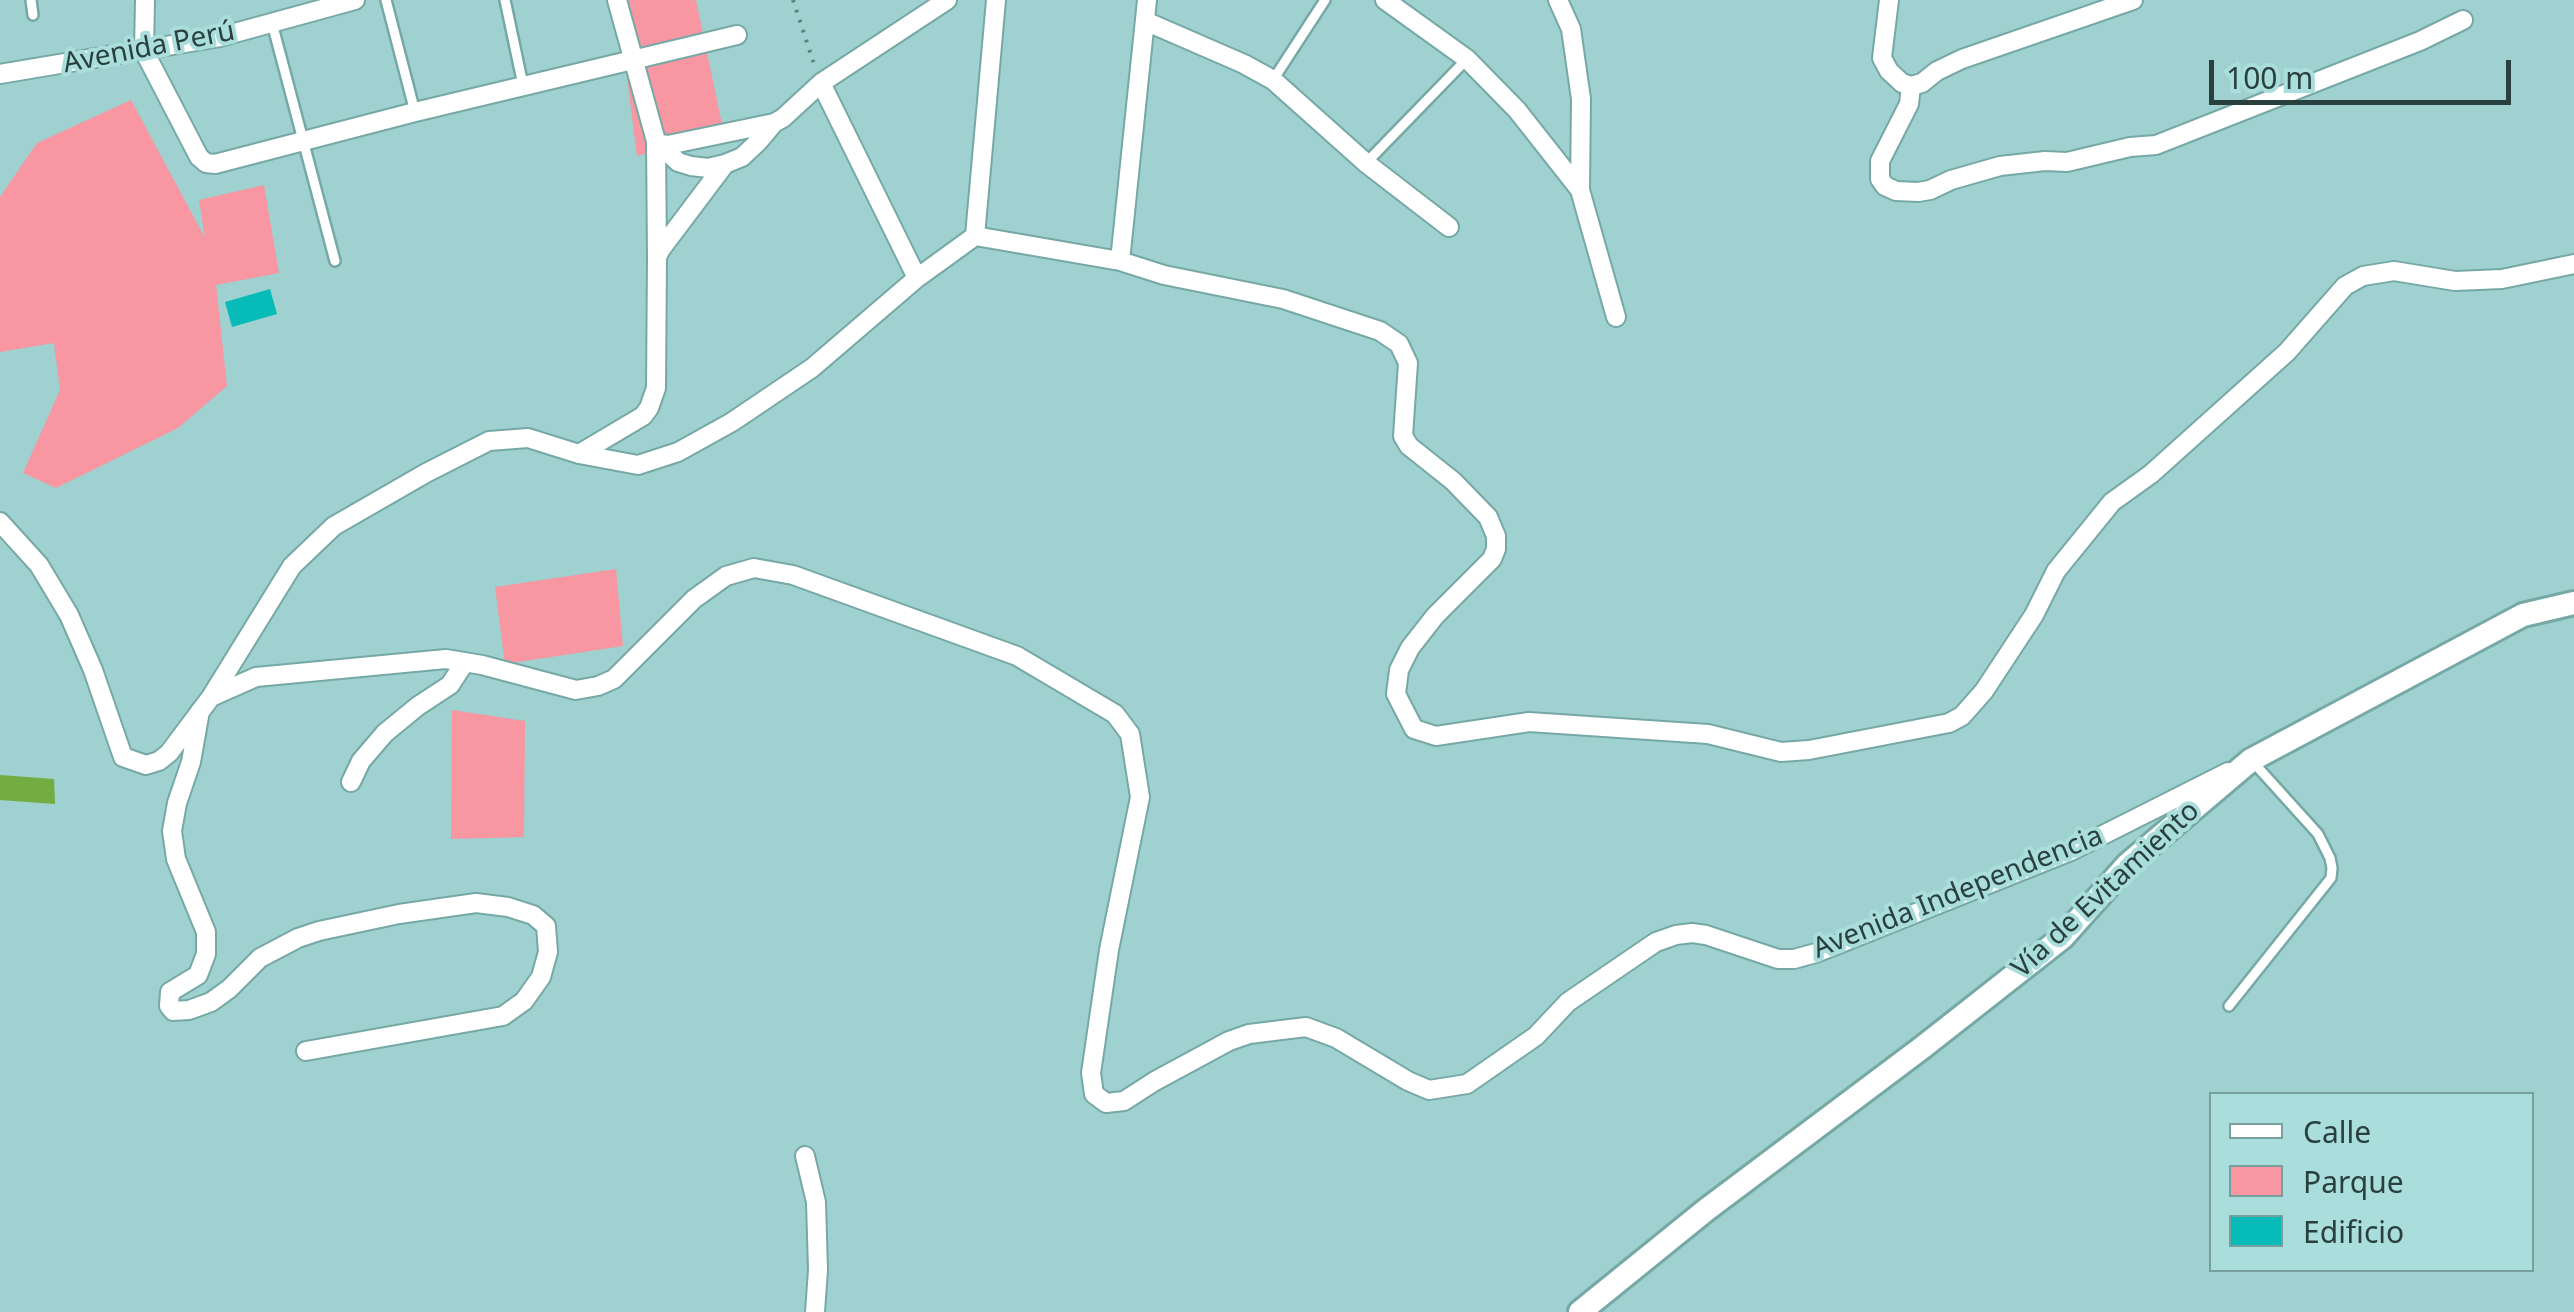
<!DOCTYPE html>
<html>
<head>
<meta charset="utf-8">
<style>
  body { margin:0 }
  #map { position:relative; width:2574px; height:1312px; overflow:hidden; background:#9ed1cf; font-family:"Noto Sans",sans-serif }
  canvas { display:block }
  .legend { position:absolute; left:2209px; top:1092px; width:325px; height:180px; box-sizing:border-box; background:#aadedc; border:2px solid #779f9d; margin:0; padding:12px 18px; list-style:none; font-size:30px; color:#2a403f }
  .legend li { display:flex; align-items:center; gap:20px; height:50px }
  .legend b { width:50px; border:2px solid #779f9d }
  .scale { position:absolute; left:2209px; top:60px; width:302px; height:45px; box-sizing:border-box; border:5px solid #2a403f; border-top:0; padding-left:12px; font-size:30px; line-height:35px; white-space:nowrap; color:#2a403f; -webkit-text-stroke:8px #aadedc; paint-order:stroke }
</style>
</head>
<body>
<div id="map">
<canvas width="2574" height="1312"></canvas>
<ul class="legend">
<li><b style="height:12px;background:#fff"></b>Calle</li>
<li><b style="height:28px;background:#f896a2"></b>Parque</li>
<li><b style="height:28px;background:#07bbb8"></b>Edificio</li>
</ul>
<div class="scale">100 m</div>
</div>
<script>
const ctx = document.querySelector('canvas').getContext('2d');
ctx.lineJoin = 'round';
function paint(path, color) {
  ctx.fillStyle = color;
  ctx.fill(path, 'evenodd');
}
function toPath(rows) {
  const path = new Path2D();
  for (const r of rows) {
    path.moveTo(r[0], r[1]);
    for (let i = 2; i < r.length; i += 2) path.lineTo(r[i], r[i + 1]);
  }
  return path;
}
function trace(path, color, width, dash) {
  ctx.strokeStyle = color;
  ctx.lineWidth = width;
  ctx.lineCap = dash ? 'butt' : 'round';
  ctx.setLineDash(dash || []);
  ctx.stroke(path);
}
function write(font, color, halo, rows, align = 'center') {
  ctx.font = font + ' "Noto Sans",sans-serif';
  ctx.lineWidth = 8;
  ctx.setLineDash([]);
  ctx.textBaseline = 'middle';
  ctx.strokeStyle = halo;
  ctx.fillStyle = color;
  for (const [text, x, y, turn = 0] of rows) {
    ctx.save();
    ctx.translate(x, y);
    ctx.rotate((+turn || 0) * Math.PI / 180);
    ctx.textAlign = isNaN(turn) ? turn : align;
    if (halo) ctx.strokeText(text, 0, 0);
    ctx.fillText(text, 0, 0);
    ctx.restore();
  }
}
const green = toPath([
  [617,0,696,0,724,134,637,156],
  [131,100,205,238,199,200,264,185,279,273,216,285,227,386,178,428,56,488,23,473,60,390,54,343,0,352,0,197,37,143],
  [616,569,623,646,505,664,495,587],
  [452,710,525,721,524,837,451,839]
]);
const water = toPath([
  [0,775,54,779,55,804,0,800]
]);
const building = toPath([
  [270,289,277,314,232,327,225,302]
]);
const path = toPath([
  [793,0,815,67]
]);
const lane = toPath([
  [31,0,33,15],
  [386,0,415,112],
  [505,0,523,85],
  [272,23,335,261],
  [1273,80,1325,0],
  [1366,163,1467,59],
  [2229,1006,2331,878,2332,868,2330,858,2318,834,2253,762]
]);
const street = toPath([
  [145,0,144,51,199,157,206,163,215,164,415,112,737,35],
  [617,0,656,141,660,144,668,145,774,123],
  [1385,0,1467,59,1517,110,1580,190],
  [1558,0,1571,29,1581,99,1580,190,1616,317],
  [1889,0,1882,58,1889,71,1902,83,1911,86],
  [1145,21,1244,64,1273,80,1366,163,1449,227],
  [0,74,220,37,355,0],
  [821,83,917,278],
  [1911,86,1909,104,1880,161,1880,179,1885,186,1896,191,1918,192,1930,190,1951,180,2000,166,2045,161,2067,162,2130,147,2156,145,2420,41,2463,20],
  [1911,86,1922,83,1937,71,1962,59,2133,0],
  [975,236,996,0],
  [657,257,656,141,678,162,691,166,708,168,725,164,742,157,758,142,774,123,783,118,821,83,947,0],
  [1120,261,1147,0],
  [579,454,643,416,649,408,656,388,657,257,661,249,725,164],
  [0,522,39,565,69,615,93,670,123,757,146,765,159,761,169,753,211,697,256,677,446,659,482,665,576,690,598,686,614,679,694,599,726,576,754,568,793,575,1017,656,1115,714,1130,734,1140,797,1109,950,1091,1073,1094,1094,1106,1103,1124,1101,1155,1081,1229,1041,1249,1034,1306,1027,1336,1038,1408,1081,1429,1090,1467,1084,1536,1036,1568,1002,1656,942,1676,935,1692,933,1706,935,1778,959,1794,959,1816,953,2071,851,2228,772],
  [211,697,292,566,334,526,426,473,489,441,528,438,579,454,638,465,678,452,732,422,812,368,917,278,975,236,1120,261,1164,275,1283,299,1380,331,1399,344,1408,363,1403,436,1409,446,1453,481,1488,517,1496,536,1496,549,1492,559,1435,616,1410,648,1399,670,1396,694,1414,729,1436,736,1529,722,1708,734,1781,752,1809,750,1949,723,1962,716,1984,691,2034,615,2056,571,2112,502,2151,474,2287,352,2345,286,2363,276,2394,271,2455,281,2502,279,2574,264],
  [200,711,191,762,177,803,172,831,176,859,206,932,206,954,198,975,170,992,169,1006,173,1011,189,1010,211,1002,229,989,260,958,298,938,319,931,399,914,476,903,508,907,533,915,546,926,548,952,541,977,524,1001,503,1016,306,1051],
  [351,782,361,761,385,733,418,706,450,685,465,662],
  [805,1156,816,1202,818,1270,815,1312]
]);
const secondary = toPath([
  [1580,1312,1706,1210,1923,1047,2063,937,2127,865,2251,760,2523,615,2574,603]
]);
const streetNames = [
  ["Avenida Perú",149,48,-11],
  ["Vía de Evitamiento",2106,890,-43],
  ["Avenida Independencia",1958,893,-22]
];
paint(green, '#f896a2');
paint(water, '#73ac40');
paint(building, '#07bbb8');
trace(lane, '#76a8a6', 14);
trace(street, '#76a8a6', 22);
trace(secondary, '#76a8a6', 28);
trace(path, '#5e8280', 4, [2.5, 8]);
trace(lane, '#fff', 9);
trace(street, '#fff', 18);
trace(secondary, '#fff', 22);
write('28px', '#2a403f', '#aadedc', streetNames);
</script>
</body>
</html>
